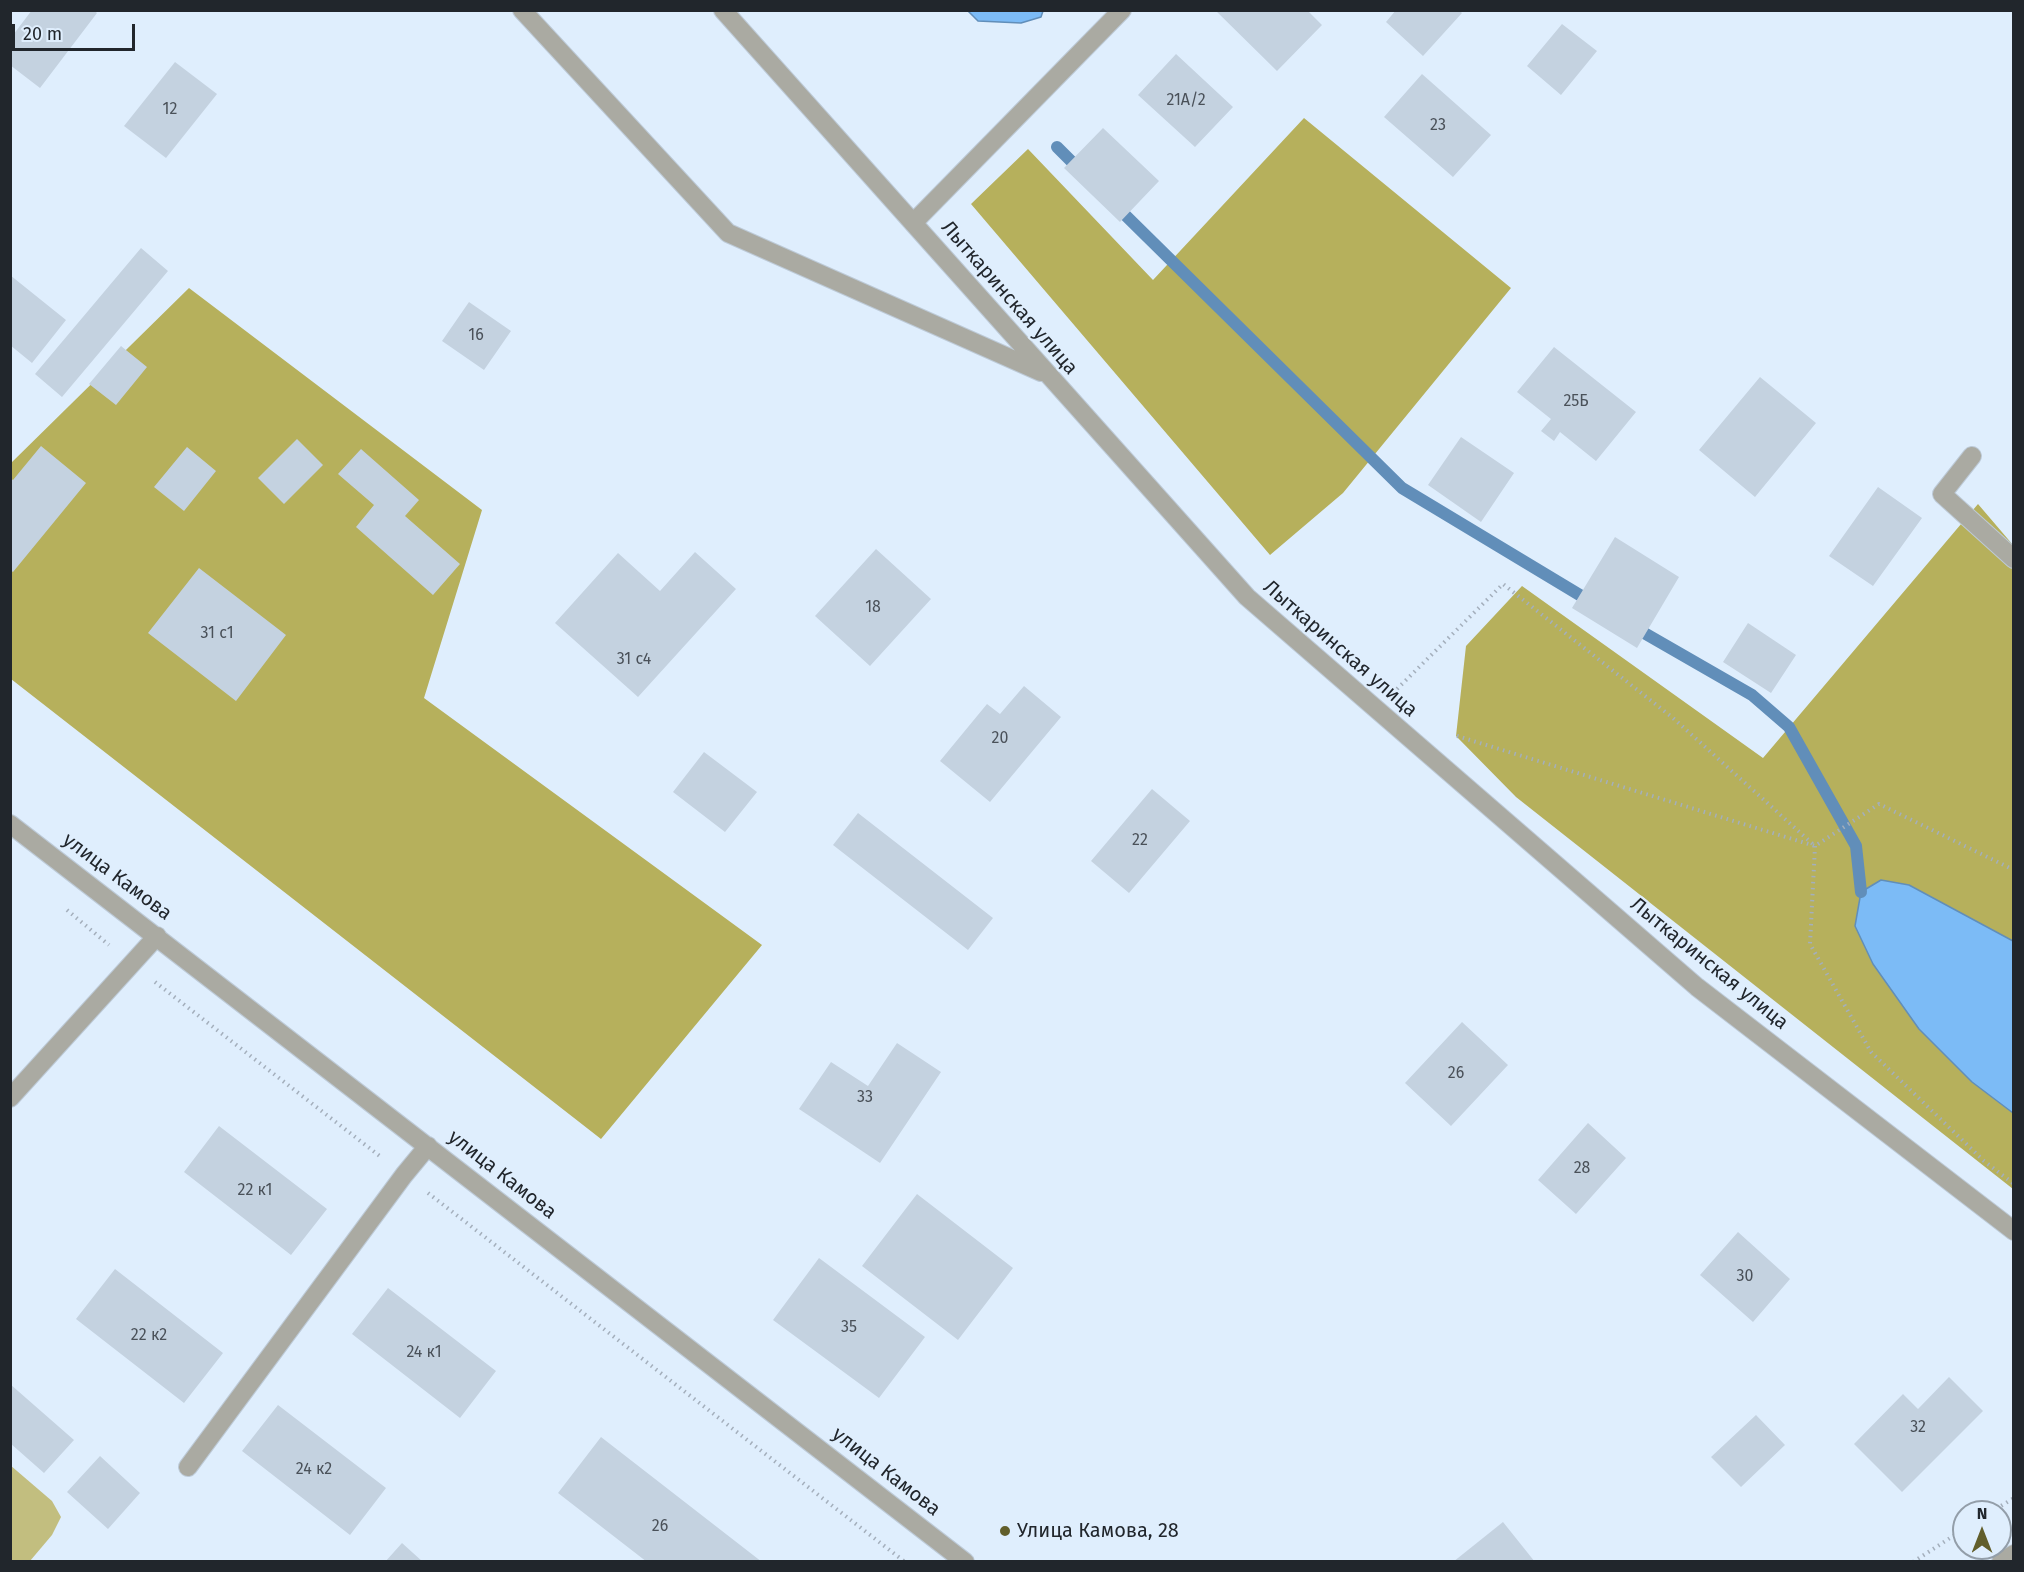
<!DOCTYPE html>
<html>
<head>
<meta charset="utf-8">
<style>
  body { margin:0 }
  #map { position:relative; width:2024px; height:1572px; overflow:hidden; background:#dfeefd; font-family:"Fira Sans",sans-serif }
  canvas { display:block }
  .frame { position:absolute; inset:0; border:12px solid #21262c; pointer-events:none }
  .north { position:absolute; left:1952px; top:1500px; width:60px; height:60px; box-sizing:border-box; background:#dfeefd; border:2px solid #939ea9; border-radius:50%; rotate:0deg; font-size:16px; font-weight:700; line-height:24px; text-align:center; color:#21262c }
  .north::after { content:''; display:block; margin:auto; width:21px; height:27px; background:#615e2b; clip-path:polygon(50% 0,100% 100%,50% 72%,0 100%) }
  .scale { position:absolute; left:12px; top:24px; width:123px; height:27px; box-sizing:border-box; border:3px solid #21262c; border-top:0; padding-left:8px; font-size:18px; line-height:21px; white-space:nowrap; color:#21262c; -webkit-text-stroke:4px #dfeefd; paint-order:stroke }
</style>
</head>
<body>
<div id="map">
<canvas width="2024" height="1572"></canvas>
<div class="frame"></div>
<div class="north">N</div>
<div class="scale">20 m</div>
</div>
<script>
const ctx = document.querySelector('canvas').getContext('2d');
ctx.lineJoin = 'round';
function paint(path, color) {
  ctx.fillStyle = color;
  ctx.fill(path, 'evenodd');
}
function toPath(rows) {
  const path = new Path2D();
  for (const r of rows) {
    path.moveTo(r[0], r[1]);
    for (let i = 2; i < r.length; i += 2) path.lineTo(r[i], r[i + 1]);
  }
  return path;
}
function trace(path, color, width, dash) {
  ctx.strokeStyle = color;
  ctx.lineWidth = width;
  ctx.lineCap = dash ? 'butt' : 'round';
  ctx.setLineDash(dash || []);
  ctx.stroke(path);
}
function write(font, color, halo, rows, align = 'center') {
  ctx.font = font + ' "Fira Sans",sans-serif';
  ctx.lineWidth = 4.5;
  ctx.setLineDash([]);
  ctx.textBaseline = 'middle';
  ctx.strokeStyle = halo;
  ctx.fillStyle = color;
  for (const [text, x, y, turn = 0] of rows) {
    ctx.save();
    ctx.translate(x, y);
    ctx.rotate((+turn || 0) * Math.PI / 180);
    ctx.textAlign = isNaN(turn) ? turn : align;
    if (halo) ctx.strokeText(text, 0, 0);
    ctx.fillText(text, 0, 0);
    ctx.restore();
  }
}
const green = toPath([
  [10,1465,52,1501,61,1517,52,1535,30,1561,11,1561]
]);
const forest = toPath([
  [1304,118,1511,288,1343,493,1270,555,971,204,1028,149,1153,280],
  [189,288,482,510,424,698,762,945,601,1139,11,679,10,464],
  [1978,504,2013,545,2013,1189,1516,797,1456,736,1466,646,1522,586,1763,758]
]);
const water = toPath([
  [968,11,1043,11,1041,17,1021,23,978,21,968,11],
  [1881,880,1909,885,2013,941,2013,1113,1972,1082,1919,1029,1873,964,1855,926,1861,892,1881,880]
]);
const stream = toPath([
  [1057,147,1083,173],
  [1114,204,1402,488,1593,603],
  [1632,626,1752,695,1789,727,1856,846,1861,892]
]);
const building = toPath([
  [32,10,94,10,97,13,40,88,10,65,10,39],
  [1215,10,1307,10,1322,25,1277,71],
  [1396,10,1459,10,1462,13,1423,56,1386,22],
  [1562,24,1597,51,1561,95,1527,66],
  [1176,54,1233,107,1195,147,1138,95],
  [175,62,217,94,166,158,124,126],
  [1422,74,1491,135,1453,177,1384,117],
  [1103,128,1159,181,1120,222,1064,168],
  [141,248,168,271,62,397,35,374],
  [10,275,66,320,32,363,10,345],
  [469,302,511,331,484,370,442,341],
  [121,346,147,367,116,405,89,384],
  [1554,347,1636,412,1596,461,1560,432,1554,441,1541,431,1551,419,1517,392],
  [1760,377,1816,423,1755,497,1699,450],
  [1461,437,1514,473,1481,522,1428,485],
  [297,439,323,465,284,504,258,478],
  [41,446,86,483,13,572,10,570,10,478,13,480],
  [187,447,216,471,184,511,154,487],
  [361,449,419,500,405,516,460,564,433,595,356,527,374,505,338,474],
  [1878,487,1922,518,1873,586,1829,556],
  [1615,537,1679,577,1637,648,1572,608],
  [876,549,931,599,870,666,815,616],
  [695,552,736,589,638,697,555,623,618,553,660,591],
  [199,568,286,635,236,701,148,633],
  [1748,623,1796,655,1771,693,1723,662],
  [1024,686,1061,717,990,802,940,761,987,704,1000,714],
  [704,752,757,792,725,832,673,792],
  [1152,789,1190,821,1129,893,1091,861],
  [858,813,993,918,968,950,833,845],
  [1462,1022,1508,1065,1451,1126,1405,1083],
  [897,1043,941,1072,880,1163,799,1109,831,1062,868,1086],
  [1588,1123,1626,1158,1576,1214,1538,1180],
  [219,1126,327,1209,291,1255,184,1172],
  [917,1194,1013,1268,958,1340,862,1266],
  [1738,1232,1790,1279,1753,1322,1700,1275],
  [819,1258,925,1337,879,1398,773,1320],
  [115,1269,223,1353,184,1403,76,1319],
  [388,1288,496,1371,460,1418,352,1334],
  [1949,1377,1983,1411,1902,1492,1854,1444,1903,1394,1918,1409],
  [10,1384,74,1440,44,1473,10,1443],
  [278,1405,386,1488,350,1535,242,1451],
  [1756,1415,1785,1445,1741,1487,1711,1457],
  [601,1437,762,1562,647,1562,558,1493],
  [100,1456,140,1493,108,1529,67,1492],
  [1503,1522,1535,1562,1453,1562],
  [402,1543,423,1562,385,1562]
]);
const path = toPath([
  [1397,689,1503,584,1673,718,1815,846],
  [1457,736,1815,846,1879,804,2014,870],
  [1815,846,1810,944,1871,1052,1984,1161,2014,1184],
  [67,910,109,945],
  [155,982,381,1157],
  [428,1193,905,1562],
  [1991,1512,2014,1498],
  [1913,1562,1964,1529]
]);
const minor = toPath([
  [522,10,728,233,1041,372],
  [723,10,1247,597,1697,987,2014,1231],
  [913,223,1122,10],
  [1972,456,1942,494,2014,559],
  [10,824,965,1562],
  [10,1098,157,936],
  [188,1467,404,1175,428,1146],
  [2001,1562,2014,1554]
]);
const markers = [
  [1005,1531,6,"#615e2b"]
];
const numberNames = [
  ["21А/2",1186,101],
  ["12",170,110],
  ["23",1438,126],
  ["16",476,336],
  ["25Б",1576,402],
  ["18",873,608],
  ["31 с1",217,634],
  ["31 с4",634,660],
  ["20",1000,739],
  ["22",1140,841],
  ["26",1456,1074],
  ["33",865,1098],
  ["28",1582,1169],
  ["22 к1",255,1191],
  ["30",1745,1277],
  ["35",849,1328],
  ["22 к2",149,1336],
  ["24 к1",424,1353],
  ["32",1918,1428],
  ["24 к2",314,1470],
  ["26",660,1527]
];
const streetNames = [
  ["Лыткаринская улица",1009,298,49],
  ["Лыткаринская улица",1340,649,41],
  ["улица Камова",117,877,37],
  ["Лыткаринская улица",1709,964,39],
  ["улица Камова",502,1175,38],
  ["улица Камова",886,1472,38]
];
const poiNames = [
  ["Улица Камова, 28",1017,1531]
];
paint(green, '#c2be7f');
paint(forest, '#b6b05c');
paint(water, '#7cbbf6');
trace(water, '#618eb9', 1.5);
trace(stream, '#618eb9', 12);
paint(building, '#c4d2e0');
trace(minor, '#bdcad7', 20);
trace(path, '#a4afbc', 4, [1.5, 4.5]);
trace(minor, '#aaaaa2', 18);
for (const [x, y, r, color] of markers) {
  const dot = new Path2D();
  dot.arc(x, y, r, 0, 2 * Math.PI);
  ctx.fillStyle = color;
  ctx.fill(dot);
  trace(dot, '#dfeefd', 2);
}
write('16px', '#4a5159', null, numberNames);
write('20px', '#21262c', '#dfeefd', streetNames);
write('20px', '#21262c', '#dfeefd', poiNames, 'left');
</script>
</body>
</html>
